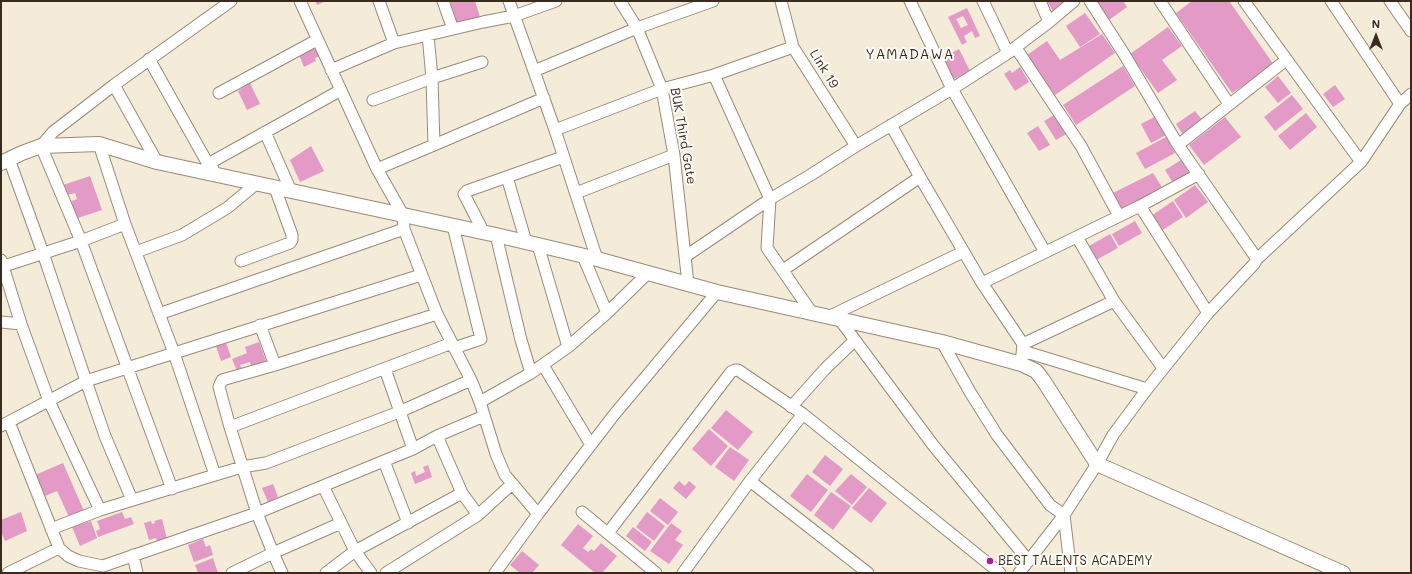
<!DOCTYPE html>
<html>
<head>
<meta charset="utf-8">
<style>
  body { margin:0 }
  #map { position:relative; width:1412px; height:574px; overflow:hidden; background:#f4ecd8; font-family:Mali,sans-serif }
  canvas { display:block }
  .frame { position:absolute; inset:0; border:2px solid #3b2a1e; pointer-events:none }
  .north { position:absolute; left:1356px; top:16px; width:40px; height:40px; -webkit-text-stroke:3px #fdfcf7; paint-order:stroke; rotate:0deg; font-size:11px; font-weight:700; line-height:16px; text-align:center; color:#3b2a1e }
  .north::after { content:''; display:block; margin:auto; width:14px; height:18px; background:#3b2a1e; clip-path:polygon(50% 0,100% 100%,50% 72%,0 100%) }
</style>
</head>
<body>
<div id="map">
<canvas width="1412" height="574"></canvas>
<div class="frame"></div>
<div class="north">N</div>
</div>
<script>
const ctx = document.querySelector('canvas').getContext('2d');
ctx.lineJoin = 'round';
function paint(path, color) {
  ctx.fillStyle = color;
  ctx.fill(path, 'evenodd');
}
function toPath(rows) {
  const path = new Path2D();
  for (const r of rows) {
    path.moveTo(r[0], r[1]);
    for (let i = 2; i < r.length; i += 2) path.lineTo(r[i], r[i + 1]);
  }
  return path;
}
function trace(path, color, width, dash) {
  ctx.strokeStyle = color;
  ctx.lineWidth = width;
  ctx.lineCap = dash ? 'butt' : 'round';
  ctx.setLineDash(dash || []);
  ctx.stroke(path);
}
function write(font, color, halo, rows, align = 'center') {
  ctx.font = font + ' Mali,sans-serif';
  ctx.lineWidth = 4;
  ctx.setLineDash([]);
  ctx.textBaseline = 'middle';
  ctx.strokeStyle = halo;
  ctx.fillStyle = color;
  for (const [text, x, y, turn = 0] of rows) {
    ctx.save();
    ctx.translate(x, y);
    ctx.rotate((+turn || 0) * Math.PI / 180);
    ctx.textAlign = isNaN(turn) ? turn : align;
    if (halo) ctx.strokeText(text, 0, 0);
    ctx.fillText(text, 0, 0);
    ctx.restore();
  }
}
const building = toPath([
  [315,1,326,1,317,5],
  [450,1,475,1,480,17,458,25],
  [1047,1,1071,1,1054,13],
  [1094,1,1123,1,1127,7,1109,20],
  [1192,1,1229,1,1274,65,1232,93,1176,13],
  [967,8,980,36,975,38,972,31,964,36,967,42,962,45,948,17],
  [963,16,968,25,961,28,956,19],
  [1085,13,1100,34,1080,47,1066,26],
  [1168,27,1182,46,1162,60,1177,80,1158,93,1130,54],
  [1102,34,1115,53,1055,95,1027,55,1047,41,1060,60],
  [317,48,320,56,315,58,316,61,304,67,299,55],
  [959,49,970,71,952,80,941,58],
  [1123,66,1135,86,1076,125,1063,105],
  [1020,67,1029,82,1015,91,1004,74,1010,70,1012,73],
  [1278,76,1291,93,1278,103,1265,87],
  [250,83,260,104,247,110,238,91],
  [1335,85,1345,99,1333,107,1323,94],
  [1292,95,1303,109,1275,131,1264,117],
  [1195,111,1203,121,1183,135,1176,124],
  [1306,113,1317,127,1290,150,1278,136],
  [1054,115,1066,134,1056,140,1044,121],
  [1156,116,1166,135,1151,143,1141,124],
  [1225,117,1241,137,1204,165,1189,145],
  [1038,126,1050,145,1039,151,1027,133],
  [1166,137,1175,153,1145,169,1136,153],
  [311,146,324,171,300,182,290,160],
  [1181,160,1191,176,1175,186,1165,170],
  [1153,173,1163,189,1121,211,1113,193],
  [90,176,102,210,75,219,69,202,77,199,75,193,67,195,63,185],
  [1195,185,1208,202,1186,218,1174,200],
  [1173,201,1183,217,1161,231,1151,216],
  [1135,221,1142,233,1119,246,1112,234],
  [1110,234,1118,248,1096,260,1089,246],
  [259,342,266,361,251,366,250,362,240,365,242,369,237,371,232,359,247,353,245,347],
  [226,343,231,357,221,361,216,346],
  [726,410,753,432,738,450,711,428],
  [709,429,728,446,711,466,692,449],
  [730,447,749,460,734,481,715,467],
  [825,455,843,469,830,486,812,472],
  [63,463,84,511,69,517,57,491,45,496,35,475],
  [428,465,432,477,415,484,411,473,415,471,416,476,425,472,423,467],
  [807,474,828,490,811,512,790,496],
  [851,474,867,487,852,505,835,491],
  [679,481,685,486,689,481,696,487,686,499,673,488],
  [273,484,278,497,268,502,262,488],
  [869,488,887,503,871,523,852,508],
  [831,492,851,506,833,530,814,515],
  [660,498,678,512,668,525,650,511],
  [21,512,27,531,5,541,1,532,1,520],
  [122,512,125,519,131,517,134,524,98,537,96,531,100,529,97,521],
  [647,512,665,526,654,541,636,527],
  [162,519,167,539,157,543,156,538,149,540,144,523,151,521,152,524,155,523,154,521],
  [91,521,97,538,80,546,72,527],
  [671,523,682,531,675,540,683,545,669,564,650,551],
  [578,524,593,536,583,548,588,552,591,549,594,551,601,543,617,556,602,573,595,573,561,545],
  [633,527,652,542,645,551,626,536],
  [203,539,206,547,210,545,213,555,194,562,188,545],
  [522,551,539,565,532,573,520,573,510,565],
  [213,558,218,573,198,573,195,565]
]);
const minor = toPath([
  [300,1,377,169,403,215,404,229,437,314,471,380,480,402,496,454,505,475,538,514,613,416,717,292],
  [379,1,394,43],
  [443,1,453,29],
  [509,1,555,130,597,259],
  [620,1,637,28,662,89,674,155,688,284],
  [781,1,793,47,856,146],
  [910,1,952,89,1045,252],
  [983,1,1008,53],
  [1040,1,1049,22],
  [1090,1,1124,54,1178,145,1257,259],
  [1160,1,1229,104],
  [1244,1,1361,162],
  [1331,1,1400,104],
  [1390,1,1411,31],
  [1016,48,1081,146,1119,216],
  [149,59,208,164,213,169],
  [331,70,394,43,483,22,514,16,556,1],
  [534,71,637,28,713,1],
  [714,75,770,199,767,248,812,313],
  [114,85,157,162],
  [219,93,317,40],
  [373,100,432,78,482,62],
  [891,125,920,177,982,283,1023,344,1021,364],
  [555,130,662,89,714,75,793,47],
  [265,132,291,191],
  [99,144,125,224,174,353,215,475],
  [434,145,544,98],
  [1178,145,1286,60],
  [9,159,43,253,86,381,105,436,132,500],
  [208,164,341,90],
  [377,169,434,145,432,78,428,35],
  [507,177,526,242],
  [576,193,674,155],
  [1140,206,1208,313],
  [453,226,481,339,454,348],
  [484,233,464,194,467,191,563,157],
  [496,235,521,340,531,373],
  [1077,237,1114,301,1163,368],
  [538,245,568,347],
  [136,252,182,235,227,208,256,184],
  [583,256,607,313],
  [686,256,770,199,809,176,856,146,952,89,1008,53,1049,22,1074,1],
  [1,260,21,324,49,401,100,510],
  [241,261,290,243,292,240,292,235,275,188],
  [1,267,81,241,125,224],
  [783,270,920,177],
  [982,283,1140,206,1199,174],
  [159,314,404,229],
  [828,317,963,252],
  [840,320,933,445,1028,560],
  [1,322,21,324],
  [260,325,275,365,222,380,219,387,230,427,257,513,273,553,282,573],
  [942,342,970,392,997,435,1050,505,1064,515,1071,573],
  [1023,344,1114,301],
  [1023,351,1147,389],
  [275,365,437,314],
  [543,365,591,445],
  [385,369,413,449],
  [480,402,531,373,568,347,607,313,648,273],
  [791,407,825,369,855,340],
  [1,426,86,381,421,275],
  [230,427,452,343],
  [437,436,462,493,478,515],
  [384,461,408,523],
  [750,481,868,573],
  [323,486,355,551,371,573],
  [172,489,81,241,41,146,53,132,114,85,231,1],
  [582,512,656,573],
  [51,529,100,510,215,475,242,467,266,463,399,412,471,380],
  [608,533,731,372,735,370,738,370,803,414,1000,573],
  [59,548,68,556,79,561,103,566,257,513,413,449,437,436,484,416],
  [133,555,137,573],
  [8,573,59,548,9,422],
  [232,573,273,553,341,523],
  [326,573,355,551,462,493],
  [386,573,478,515,512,484],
  [495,573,538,514],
  [683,573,750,481,803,414],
  [1019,573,1064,515,1097,464,1113,435,1147,389,1208,313,1254,264,1257,259,1361,162,1400,104,1411,94]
]);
const tertiary = toPath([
  [1,163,22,153,41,146,99,144,157,162,496,235,597,259,717,292,942,342,1021,364,1036,371,1043,380,1097,464,1343,573]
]);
const markers = [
  [990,561,4,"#b5179e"]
];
const streetNames = [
  ["Link 19",824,69,58],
  ["BUK Third Gate",683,136,80]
];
const poiNames = [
  ["BEST TALENTS ACADEMY",998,561]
];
const neighbourhoodNames = [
  ["YAMADAWA",910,55]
];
paint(building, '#e39ac7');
trace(minor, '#988b7b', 13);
trace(tertiary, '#988b7b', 16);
trace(minor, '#fff', 11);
trace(tertiary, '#fff', 14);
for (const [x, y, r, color] of markers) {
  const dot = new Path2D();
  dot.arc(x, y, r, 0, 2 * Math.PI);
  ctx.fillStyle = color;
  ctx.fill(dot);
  trace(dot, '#fdfcf7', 1.5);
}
write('13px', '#3b2a1e', '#fdfcf7', streetNames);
write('13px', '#3b2a1e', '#fdfcf7', poiNames, 'left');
ctx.letterSpacing = '1px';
write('14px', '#3b2a1e', '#fdfcf7', neighbourhoodNames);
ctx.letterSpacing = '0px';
</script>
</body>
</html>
